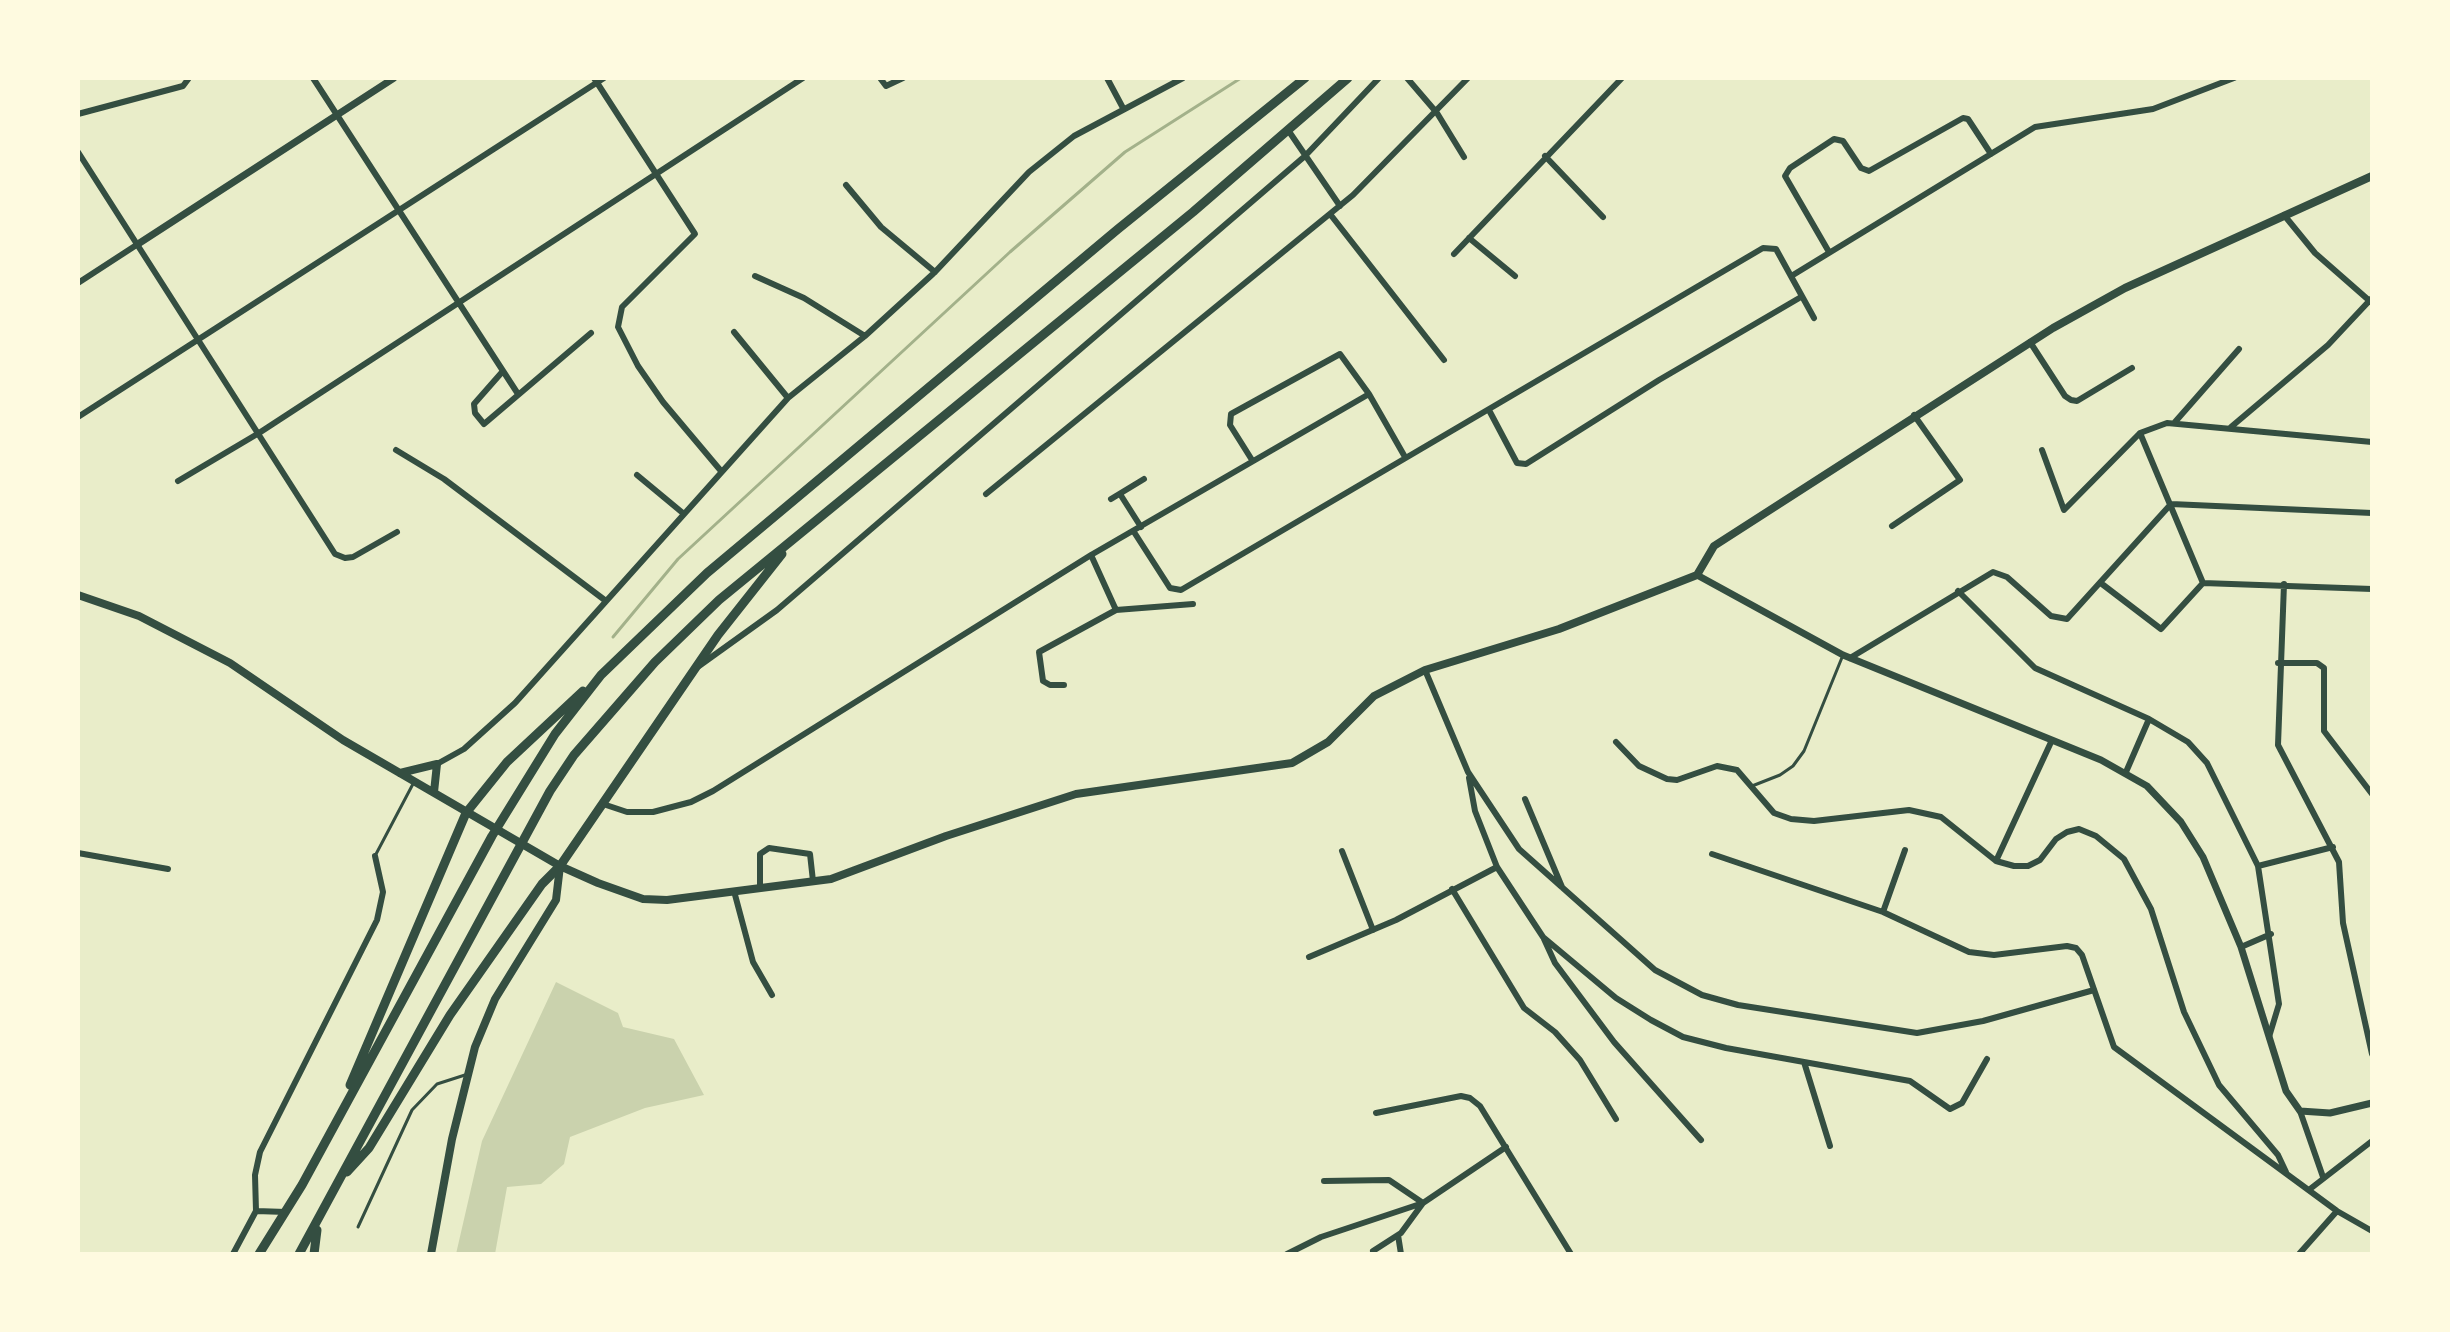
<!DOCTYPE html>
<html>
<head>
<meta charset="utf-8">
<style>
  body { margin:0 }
  #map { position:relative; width:2450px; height:1332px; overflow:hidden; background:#e9edc9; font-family:Cabin,sans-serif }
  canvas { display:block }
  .frame { position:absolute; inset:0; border:80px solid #fefae0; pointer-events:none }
</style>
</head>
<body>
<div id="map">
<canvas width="2450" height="1332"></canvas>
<div class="frame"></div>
</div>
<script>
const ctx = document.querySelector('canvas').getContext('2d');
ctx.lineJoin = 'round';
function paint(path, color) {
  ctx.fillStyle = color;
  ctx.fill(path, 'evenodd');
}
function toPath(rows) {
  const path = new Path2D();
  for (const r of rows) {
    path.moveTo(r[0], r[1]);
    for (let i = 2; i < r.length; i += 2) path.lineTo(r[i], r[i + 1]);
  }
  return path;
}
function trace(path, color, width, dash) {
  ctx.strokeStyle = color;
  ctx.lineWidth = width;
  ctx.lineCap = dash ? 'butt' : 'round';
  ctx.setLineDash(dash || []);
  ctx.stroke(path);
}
const green = toPath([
  [556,982,618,1013,623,1027,674,1039,704,1095,645,1108,570,1137,564,1164,541,1184,507,1187,495,1254,456,1254,482,1141]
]);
const stream = toPath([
  [613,637,678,559,1010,252,1125,152,1241,78]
]);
const service = toPath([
  [1752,786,1780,775,1793,766,1804,751,1843,655],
  [375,856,414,782],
  [358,1227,412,1110,437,1084,465,1075]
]);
const minor = toPath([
  [313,78,518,394],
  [594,78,695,234,622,307,618,327,638,366,663,402,721,471],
  [880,78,886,86,903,78],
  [1107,78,1123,108],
  [1407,78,1437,113,1464,157],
  [78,114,183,86,189,78],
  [1288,130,1340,206],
  [78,152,335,554,345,558,353,557,397,532],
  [1545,156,1603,217],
  [846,185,881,227,935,272],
  [1330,214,1444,360],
  [2284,215,2315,253,2372,303],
  [1469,238,1515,276],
  [1829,252,1785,176,1790,168,1834,139,1843,141,1861,168,1869,171,1963,118,1968,119,1991,154],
  [1454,254,1622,78],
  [1793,275,2035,127,2153,109,2234,78],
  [755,276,804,298,865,336],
  [78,283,138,244],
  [734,332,788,398],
  [2030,342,2065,396,2071,400,2077,401,2132,368],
  [503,371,474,404,475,413,484,424,591,333],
  [1490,412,1517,463,1526,464,1659,380,1801,297],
  [78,417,604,78],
  [2175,422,2239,349],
  [2231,427,2328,345,2372,298],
  [2140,433,2203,583],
  [396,450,444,479,606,601],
  [2042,450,2064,510,2140,433,2167,423,2372,442],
  [1252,460,1230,425,1231,414,1340,354,1369,394,1405,457],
  [637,475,684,514],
  [178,481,259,433,803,78],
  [986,494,1353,195,1468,78],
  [1120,494,1141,527],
  [1111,499,1144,479],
  [1892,526,1960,480,1914,415],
  [1134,532,1170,588,1181,590,1763,248,1776,249,1814,318],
  [1091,555,1116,610],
  [2102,584,2161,629,2203,583,2372,589],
  [2284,584,2278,745,2339,862,2343,923,2372,1054],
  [1958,591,2035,668,2149,719,2188,742,2207,763,2258,866,2279,1004,2269,1037],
  [1850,658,1993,572,2007,577,2051,616,2067,619,2171,504,2372,513],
  [2278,663,2317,663,2324,668,2324,731,2372,794],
  [699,666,777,610,1305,156,1379,78],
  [1425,670,1468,772,1519,849,1655,970,1702,995,1738,1005,1917,1033,1983,1021,2094,990],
  [1064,685,1050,685,1043,681,1039,652,1116,610,1193,604],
  [1616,742,1639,766,1667,779,1677,780,1717,766,1737,770,1774,813,1791,819,1814,821,1909,810,1941,817,1996,861,2014,866,2028,866,2040,860,2056,839,2067,832,2079,829,2096,836,2124,859,2151,909,2184,1012,2219,1085,2278,1155,2286,1172],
  [437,764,464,749,515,703,788,398,865,336,935,272,1029,172,1074,136,1183,78],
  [2126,772,2149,719],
  [1469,778,1475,811,1497,867,1543,937,1616,998,1651,1020,1683,1037,1726,1048,1910,1081,1950,1109,1962,1103,1987,1059],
  [1525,799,1562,887],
  [603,804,627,812,653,812,691,802,713,791,1091,555,1369,394],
  [1342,851,1373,930],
  [78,853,168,869],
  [1712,854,1883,912,1969,952,1994,955,2067,946,2076,948,2082,955,2114,1047,2337,1211,2372,1231],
  [1996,861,2052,740],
  [2258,866,2333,847],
  [760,887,760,854,769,848,810,854,813,881],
  [1452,889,1524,1008,1555,1032,1580,1060,1616,1119],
  [734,891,753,962,772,995],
  [1883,912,1905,850],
  [1544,939,1555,963,1614,1042,1701,1140],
  [2241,947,2271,934],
  [1309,957,1396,920,1497,867],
  [1804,1062,1830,1146],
  [2300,1111,2323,1177],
  [1376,1113,1461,1096,1470,1098,1480,1106,1571,1254],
  [1324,1181,1389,1180,1423,1203,1401,1233,1373,1251],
  [2310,1189,2372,1141],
  [256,1211,286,1212],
  [1398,1235,1401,1254],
  [233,1254,256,1211,255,1175,260,1152,377,920,383,892,375,856],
  [1287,1254,1321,1237,1423,1203,1506,1147],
  [2299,1254,2337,1211]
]);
const tertiary = toPath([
  [138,244,394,78],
  [1697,575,1843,655,2101,760,2147,786,2181,822,2203,857,2241,947,2286,1091,2300,1111,2330,1113,2372,1103]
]);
const secondary = toPath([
  [78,595,139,616,230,663,343,740,560,866,598,883,643,899,667,900,831,879,946,836,1076,794,1292,763,1328,742,1374,696,1425,670,1559,629,1697,575,1714,546,2053,328,2125,288,2372,176],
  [400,773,437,764,434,792],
  [431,1254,452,1139,475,1047,495,999,556,900,560,866]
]);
const trunk = toPath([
  [350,1085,466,813,507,762,583,691],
  [347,1172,369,1148,450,1015,542,884,560,866,718,635,782,554],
  [259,1254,302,1185,492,836,555,734,601,675,707,573,1118,229,1305,78],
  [299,1254,550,791,574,755,655,662,719,600,1193,212,1348,78],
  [314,1254,317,1230]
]);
paint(green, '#cad2ad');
trace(stream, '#a3b18a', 3);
trace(service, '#344e41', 3);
trace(minor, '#344e41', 6);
trace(tertiary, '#344e41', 7);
trace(secondary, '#344e41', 8);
trace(trunk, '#344e41', 9);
</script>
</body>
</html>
